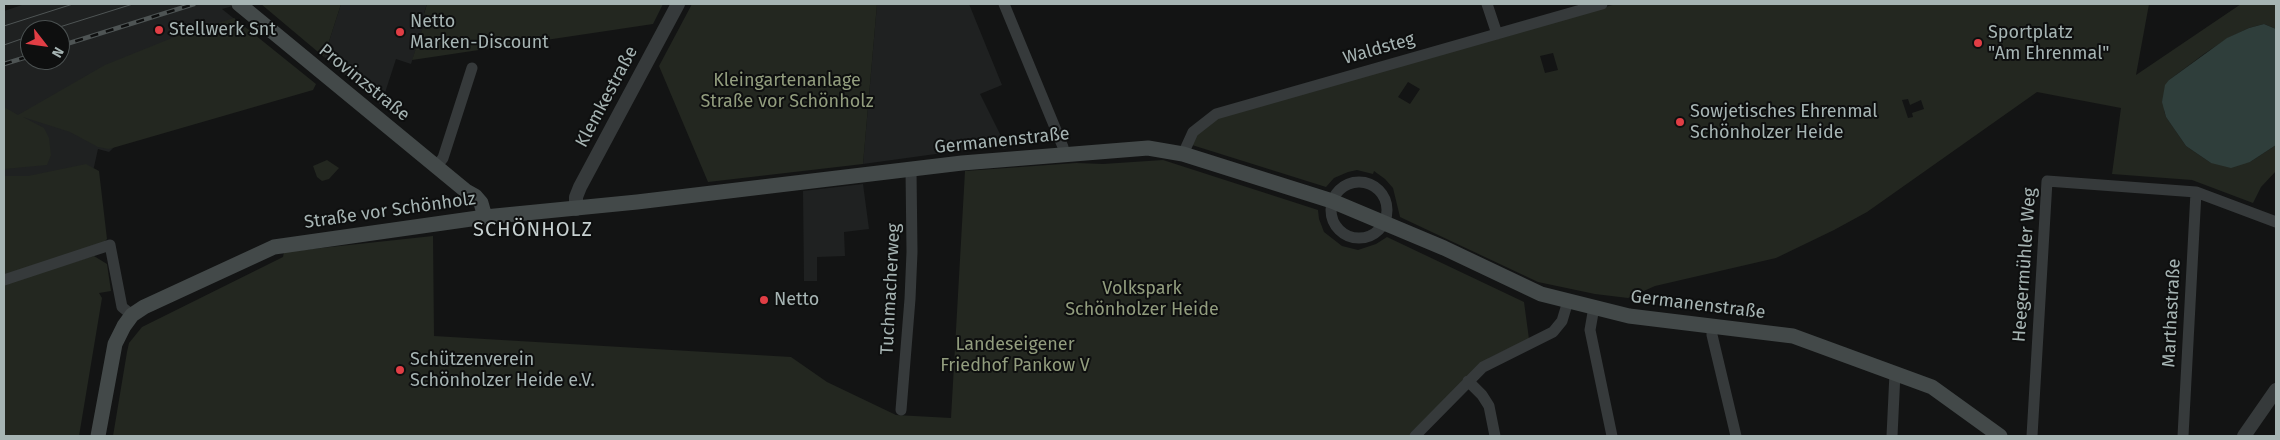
<!DOCTYPE html>
<html>
<head>
<meta charset="utf-8">
<style>
  body { margin:0 }
  #map { position:relative; width:2280px; height:440px; overflow:hidden; background:#131414; font-family:"Fira Sans",sans-serif }
  canvas { display:block }
  .frame { position:absolute; inset:0; border:5px solid #a6b4b3; pointer-events:none }
  .north { position:absolute; left:20px; top:20px; width:50px; height:50px; box-sizing:border-box; background:#0e0f0f; border:1px solid #4b5151; border-radius:50%; rotate:120deg; font-size:14px; font-weight:700; line-height:20px; text-align:center; color:#a6b4b3 }
  .north::after { content:''; display:block; margin:auto; width:18px; height:22px; background:#e13e45; clip-path:polygon(50% 0,100% 100%,50% 72%,0 100%) }
</style>
</head>
<body>
<div id="map">
<canvas width="2280" height="440"></canvas>
<div class="frame"></div>
<div class="north">N</div>
</div>
<script>
const ctx = document.querySelector('canvas').getContext('2d');
ctx.lineJoin = 'round';
function paint(path, color) {
  ctx.fillStyle = color;
  ctx.fill(path, 'evenodd');
}
function toPath(rows) {
  const path = new Path2D();
  for (const r of rows) {
    if (r.length === 3) {
      path.moveTo(r[0] + r[2], r[1]);
      path.arc(r[0], r[1], r[2], 0, 2 * Math.PI);
      continue;
    }
    path.moveTo(r[0], r[1]);
    for (let i = 2; i < r.length; i += 2) path.lineTo(r[i], r[i + 1]);
  }
  return path;
}
function trace(path, color, width, dash) {
  ctx.strokeStyle = color;
  ctx.lineWidth = width;
  ctx.lineCap = dash ? 'butt' : 'round';
  ctx.setLineDash(dash || []);
  ctx.stroke(path);
}
function write(font, color, halo, rows, align = 'center') {
  ctx.font = font + ' "Fira Sans",sans-serif';
  ctx.lineWidth = 4;
  ctx.setLineDash([]);
  ctx.textBaseline = 'middle';
  ctx.strokeStyle = halo;
  ctx.fillStyle = color;
  for (const [text, x, y, turn = 0] of rows) {
    ctx.save();
    ctx.translate(x, y);
    ctx.rotate((+turn || 0) * Math.PI / 180);
    ctx.textAlign = isNaN(turn) ? turn : align;
    if (halo) ctx.strokeText(text, 0, 0);
    ctx.fillText(text, 0, 0);
    ctx.restore();
  }
}
const built = toPath([
  [25,4,240,4,222,9,242,25,109,152,98,149,92,176,4,269,4,11],
  [30,30,60,30,60,60,30,60],
  [341,4,427,4,424,13,427,15,411,64,396,59,381,105,324,57],
  [877,4,969,4,1002,85,980,94,1007,148,1003,149,1001,145,863,164],
  [863,184,869,229,844,232,845,256,817,257,817,281,804,281,803,191]
]);
const green = toPath([
  [261,4,341,4,324,57],
  [427,4,663,4,653,24,412,60,427,15,424,14],
  [692,4,877,4,863,164,708,182,659,66],
  [1616,4,2149,4,2136,75,2241,4,2276,4,2276,29,2264,24,2249,28,2228,38,2204,54,2169,80,2164,110,2166,117,2186,146,2211,163,2250,162,2276,145,2276,171,2261,187,2253,203,2192,180,2112,174,2121,108,2037,92,1867,212,1834,230,1776,258,1655,286,1628,298,1595,294,1538,282,1400,217,1393,188,1385,179,1374,171,1373,174,1357,170,1348,172,1334,178,1326,187,1192,145,1198,132,1221,116],
  [1553,53,1558,70,1545,73,1540,56],
  [1408,82,1420,89,1410,104,1398,97],
  [1908,99,1910,105,1921,100,1924,109,1912,113,1913,117,1908,118,1902,100],
  [234,18,316,84,313,90,109,149,98,147,70,132,23,117,44,128,49,138,51,155,47,165,4,169,4,107,18,115,105,65,172,38],
  [327,160,339,168,329,179,322,181,317,177,313,166],
  [1163,160,1318,210,1319,219,1324,232,1342,246,1358,250,1376,244,1387,237,1524,302,1529,339,1489,358,1410,436,113,436,127,352,129,343,142,327,283,257,284,252,433,236,434,336,791,357,827,382,896,415,951,418,965,171,1076,163,1103,164],
  [86,164,99,171,107,239,100,246,4,277,4,176,28,176],
  [94,256,107,264,111,291,99,293,102,298,79,436,4,436,4,283]
]);
const water = toPath([
  [2264,24,2276,29,2276,145,2250,162,2231,168,2211,163,2186,146,2166,117,2162,102,2165,85,2169,80,2227,38,2249,28]
]);
const minor = toPath([
  [1004,4,1063,147,1064,154],
  [1487,4,1497,34],
  [1183,154,1193,132,1216,114,1602,4],
  [436,167,443,158,472,68],
  [1359,210,28],
  [4,280,110,245,122,307,132,315],
  [1594,307,1590,330,1612,436],
  [1712,325,1712,335,1736,436],
  [1468,381,1482,395,1489,406,1495,436],
  [901,410,910,299,912,252,911,170],
  [1415,436,1483,367,1553,332,1562,321,1568,301],
  [1892,436,1895,373],
  [2032,436,2047,181,2196,192,2276,222],
  [2183,436,2196,192]
]);
const tertiary = toPath([
  [576,209,576,197,580,187,678,4],
  [2244,436,2276,390]
]);
const secondary = toPath([
  [239,4,466,191,475,196,481,203,485,217],
  [98,436,115,344,124,326,132,315,144,307,274,247,485,217,637,202,962,163,1148,148,1183,154,1332,201,1444,248,1541,294,1629,316,1793,336,1932,387,2000,436]
]);
const tram = toPath([
  [4,26,73,4],
  [50,30,133,4],
  [4,45,30,36]
]);
const rail = toPath([
  [60,46,194,4],
  [4,64,30,56]
]);
const markers = [
  [159,30,5,"#e13e45"],
  [400,32,5,"#e13e45"],
  [1978,43,5,"#e13e45"],
  [1680,122,5,"#e13e45"],
  [764,300,5,"#e13e45"],
  [400,370,5,"#e13e45"]
];
const poiNames = [
  ["Netto",410,22],
  ["Marken-Discount",410,43],
  ["Stellwerk Snt",169,30],
  ["Sportplatz",1988,33],
  ["\"Am Ehrenmal\"",1988,54],
  ["Sowjetisches Ehrenmal",1690,112],
  ["Schönholzer Heide",1690,133],
  ["Netto",774,300],
  ["Schützenverein",410,360],
  ["Schönholzer Heide e.V.",410,381]
];
const streetNames = [
  ["Waldsteg",1379,49,-16],
  ["Provinzstraße",364,83,39],
  ["Klemkestraße",607,97,-62],
  ["Germanenstraße",1002,141,-6],
  ["Straße vor Schönholz",390,211,-8],
  ["Heegermühler Weg",2025,265,-86],
  ["Tuchmacherweg",891,289,-87],
  ["Germanenstraße",1698,305,7],
  ["Marthastraße",2172,313,-87]
];
const parkNames = [
  ["Kleingartenanlage",787,81],
  ["Straße vor Schönholz",787,102],
  ["Volkspark",1142,289],
  ["Schönholzer Heide",1142,310],
  ["Landeseigener",1015,345],
  ["Friedhof Pankow V",1015,366]
];
const quarterNames = [
  ["SCHÖNHOLZ",533,230]
];
paint(built, '#1f2121');
paint(green, '#232720');
paint(water, '#2f3e3b');
trace(minor, '#363a3b', 11);
trace(tertiary, '#363a3b', 14);
trace(secondary, '#434949', 15);
trace(tram, '#4e5454', 1);
trace(rail, '#4e5454', 4.5);
trace(rail, '#0e0f0f', 2.5, [8]);
for (const [x, y, r, color] of markers) {
  const dot = new Path2D();
  dot.arc(x, y, r, 0, 2 * Math.PI);
  ctx.fillStyle = color;
  ctx.fill(dot);
  trace(dot, '#0e0f0f', 2);
}
write('18px', '#a6b4b3', '#0e0f0f', poiNames, 'left');
write('18px', '#a6b4b3', '#0e0f0f', streetNames);
write('18px', '#929d7e', '#0e0f0f', parkNames);
ctx.letterSpacing = '1px';
write('20px', '#c6d0d0', '#0e0f0f', quarterNames);
ctx.letterSpacing = '0px';
</script>
</body>
</html>
